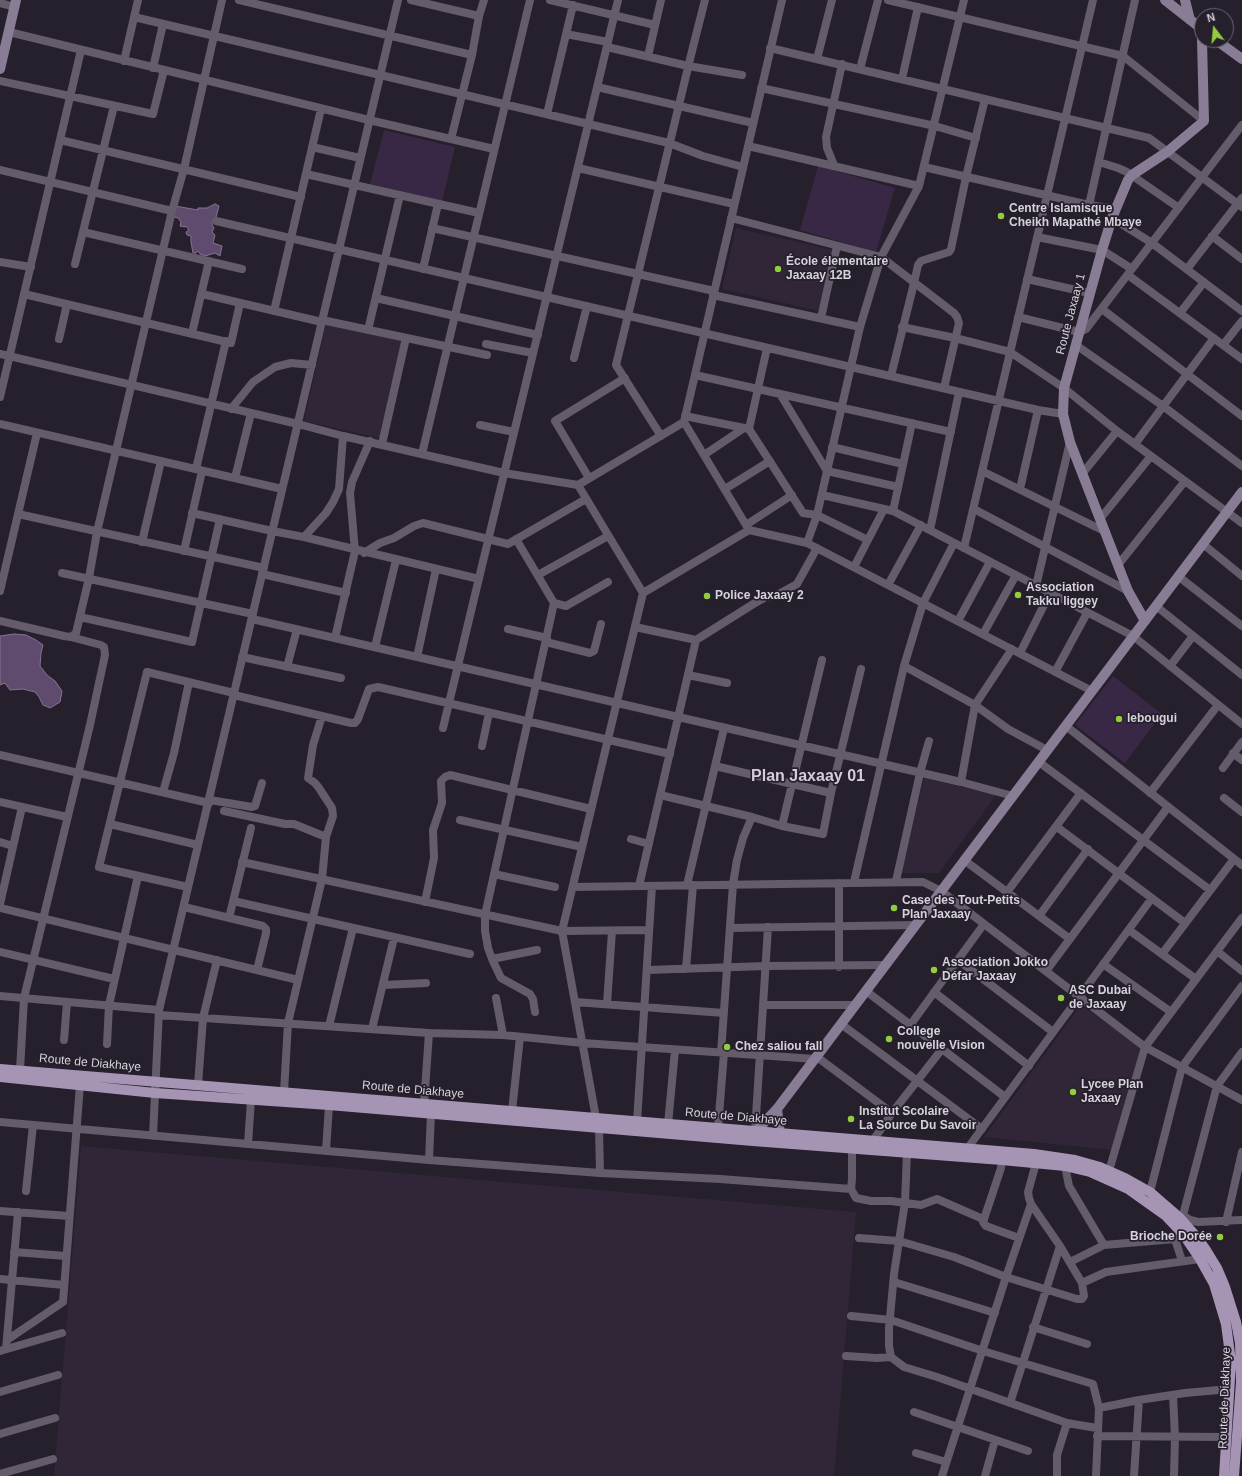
<!DOCTYPE html>
<html>
<head>
<meta charset="utf-8">
<style>
  body { margin:0 }
  #map { position:relative; width:1242px; height:1476px; overflow:hidden; background:#261f2c; font-family:Helvetica,sans-serif }
  canvas { display:block }
  .north { position:absolute; left:1194px; top:8px; width:40px; height:40px; box-sizing:border-box; background:#261f2c; border:1px solid #6c6772; border-radius:50%; rotate:344deg; font-size:11px; font-weight:700; line-height:16px; text-align:center; color:#d6d2da }
  .north::after { content:''; display:block; margin:auto; width:14px; height:18px; background:#92cd3e; clip-path:polygon(50% 0,100% 100%,50% 72%,0 100%) }
</style>
</head>
<body>
<div id="map">
<canvas width="1242" height="1476"></canvas>
<div class="north">N</div>
</div>
<script>
const ctx = document.querySelector('canvas').getContext('2d');
ctx.lineJoin = 'round';
function paint(path, color) {
  ctx.fillStyle = color;
  ctx.fill(path, 'evenodd');
}
function toPath(rows) {
  const path = new Path2D();
  for (const r of rows) {
    path.moveTo(r[0], r[1]);
    for (let i = 2; i < r.length; i += 2) path.lineTo(r[i], r[i + 1]);
  }
  return path;
}
function trace(path, color, width, dash) {
  ctx.strokeStyle = color;
  ctx.lineWidth = width;
  ctx.lineCap = dash ? 'butt' : 'round';
  ctx.setLineDash(dash || []);
  ctx.stroke(path);
}
function write(font, color, halo, rows, align = 'center') {
  ctx.font = font + ' Helvetica,sans-serif';
  ctx.lineWidth = 3.5;
  ctx.setLineDash([]);
  ctx.textBaseline = 'middle';
  ctx.strokeStyle = halo;
  ctx.fillStyle = color;
  for (const [text, x, y, turn = 0] of rows) {
    ctx.save();
    ctx.translate(x, y);
    ctx.rotate((+turn || 0) * Math.PI / 180);
    ctx.textAlign = isNaN(turn) ? turn : align;
    if (halo) ctx.strokeText(text, 0, 0);
    ctx.fillText(text, 0, 0);
    ctx.restore();
  }
}
const built = toPath([
  [736,228,833,250,819,311,722,289],
  [326,324,403,341,380,438,304,421],
  [924,778,996,795,939,873,901,873],
  [1081,1005,1141,1047,1113,1150,984,1137],
  [81,1146,856,1212,834,1476,54,1476]
]);
const green = toPath([
  [384,130,455,147,442,201,370,184],
  [818,166,895,188,876,252,800,230],
  [1113,676,1162,714,1125,763,1075,725]
]);
const water = toPath([
  [215,204,219,206,215,221,211,223,214,228,212,232,215,235,213,243,222,246,220,256,215,253,205,256,200,254,198,251,196,253,193,253,191,242,191,236,187,235,186,232,189,230,186,226,185,227,180,226,181,222,178,218,174,217,175,206,198,210,198,208,207,208,215,204],
  [14,634,26,635,36,640,43,645,41,653,40,666,47,675,55,681,62,691,60,702,50,708,43,705,39,697,35,692,23,689,10,690,5,683,0,685,0,636,14,634]
]);
const street = toPath([
  [239,0,472,55],
  [411,0,479,16],
  [550,0,655,25],
  [888,0,1123,56,1204,121],
  [0,3,15,7],
  [134,17,669,143,703,156,743,167],
  [9,32,369,120,494,149],
  [566,34,608,42],
  [607,47,688,66,742,75],
  [770,48,1149,138,1242,207],
  [648,56,661,0],
  [817,59,832,0],
  [124,61,138,0],
  [153,68,163,24],
  [860,69,878,0],
  [902,79,918,7],
  [0,81,153,114,164,70],
  [597,87,753,123],
  [761,88,935,126,976,138],
  [547,114,573,5],
  [451,139,472,55,479,16,484,0],
  [60,140,301,197],
  [748,146,919,186],
  [312,147,360,158],
  [1099,162,1118,168,1127,172,1179,208],
  [834,165,827,148,826,137,842,64],
  [924,167,1089,205,1116,209],
  [578,168,734,204],
  [0,170,172,211],
  [306,174,479,213],
  [1089,205,1135,0],
  [731,218,881,257,954,313,957,317,959,323,944,388],
  [1112,218,1152,243,1242,311],
  [216,221,1038,410,1063,414],
  [432,228,714,291],
  [83,232,242,269],
  [1212,236,1242,259],
  [1037,237,1102,250,1132,269],
  [0,262,31,267],
  [75,264,114,106],
  [423,269,438,204],
  [1187,269,1242,198],
  [1128,275,1242,359],
  [1027,279,1089,293],
  [24,294,231,343,240,303],
  [202,294,322,322],
  [713,295,860,327],
  [376,298,538,335],
  [1102,309,1242,416],
  [274,311,321,109],
  [1180,313,1204,282],
  [1018,317,1079,332,1086,329,1242,125],
  [821,318,837,246],
  [322,320,487,355],
  [902,327,955,338,1010,352,1064,388,1117,431,1242,523],
  [368,330,400,195],
  [192,333,209,261],
  [59,339,67,304],
  [486,344,533,353],
  [1076,345,1163,406,1242,466],
  [1223,345,1242,321],
  [767,348,749,429,803,513,817,515,868,540],
  [0,354,298,424,343,436,504,473,578,485,684,422],
  [574,358,587,306],
  [695,375,951,432],
  [891,376,914,283,918,265,921,261,949,252,951,249,966,177,985,99],
  [780,394,827,471,898,487],
  [0,397,81,50],
  [231,409,253,382,275,367,291,363,312,365],
  [685,416,749,429],
  [0,424,282,489],
  [480,425,514,432],
  [661,436,616,365,693,47,705,0],
  [382,444,406,338],
  [1135,444,1214,338],
  [832,447,903,464],
  [422,454,530,0],
  [704,455,744,428],
  [196,469,226,341],
  [982,471,1106,532],
  [1082,474,1117,431],
  [235,478,251,413],
  [589,478,555,421,625,378],
  [578,485,643,593,562,931,596,1118],
  [725,489,770,461],
  [1020,489,1038,410],
  [822,495,893,511,1133,636,1242,724],
  [974,509,1128,591],
  [893,511,912,423],
  [192,513,272,531,304,537,479,579],
  [18,514,264,568],
  [1100,519,1151,456],
  [746,525,792,495],
  [749,530,684,422,782,0],
  [930,530,959,392],
  [304,537,326,513,333,502,339,489,343,436],
  [516,539,554,603,485,915,485,931,488,948,492,959,537,950],
  [142,542,161,461],
  [807,543,817,515,860,327,881,257,919,186,964,0],
  [1203,544,1242,576],
  [964,548,1093,0],
  [184,551,202,471],
  [364,553,380,543,394,538,414,526,423,523,508,544,586,499],
  [1118,565,1185,481],
  [854,567,884,509],
  [62,573,253,614],
  [262,574,346,593],
  [538,575,608,536],
  [1178,576,1242,626],
  [888,585,921,525],
  [1036,586,1070,442],
  [0,591,37,433],
  [643,593,749,530,807,543,1092,691],
  [554,603,566,606,608,582],
  [1156,606,1242,675],
  [80,617,192,642,220,519],
  [252,619,961,782,1013,796],
  [0,621,64,636,71,637,76,633,89,578,97,532,172,211,184,169,222,0],
  [958,621,990,562],
  [635,627,696,640,755,603,766,597,777,595,797,584,817,548],
  [508,629,547,638],
  [983,634,1016,575],
  [335,638,355,551,350,493,352,482,370,441],
  [546,642,590,653,594,651,601,624],
  [375,647,396,560],
  [1020,653,1050,593],
  [242,657,341,678],
  [417,657,436,569],
  [904,666,975,705,1008,729,1047,750],
  [1170,666,1193,636],
  [287,667,297,629],
  [1055,672,1087,613],
  [688,675,727,683],
  [234,695,351,723,355,723,358,719,369,689,378,687,670,754],
  [1066,726,1242,865],
  [443,728,618,0],
  [482,746,489,713],
  [1233,753,1242,760],
  [0,755,209,803],
  [1039,762,1210,890],
  [715,766,831,793],
  [1223,768,1242,742],
  [961,782,975,705,1012,649],
  [163,792,174,753,189,682],
  [1150,793,1218,705],
  [660,795,752,817,782,826,823,834,831,793,861,669],
  [1224,798,1242,812],
  [210,800,252,807,255,806,262,783],
  [0,802,67,817],
  [224,811,285,824,294,824,326,837],
  [460,820,582,847],
  [110,824,198,845],
  [782,826,822,660],
  [1057,827,1185,923],
  [631,839,649,844],
  [0,842,13,846],
  [964,860,1070,939],
  [242,862,562,931,649,930],
  [494,874,555,887],
  [896,881,920,773,929,741],
  [854,882,904,666,923,603,954,543],
  [687,885,724,728],
  [639,886,696,640],
  [188,887,99,867,147,672,234,693],
  [573,887,923,882,941,891,1145,1047,1242,1100],
  [1007,892,1081,793],
  [233,901,470,954],
  [425,902,434,858,433,830,442,803,441,781,445,777,450,775,591,809],
  [0,904,22,807],
  [184,907,263,926,266,929,266,933,257,970],
  [0,908,298,980],
  [1039,916,1088,849],
  [229,918,251,828],
  [730,928,916,925],
  [1129,930,1196,979],
  [1217,951,1242,971],
  [0,952,114,979],
  [1162,954,1234,859],
  [492,959,501,978,530,994,533,999,535,1012],
  [958,960,1053,1032],
  [1103,964,1171,1012],
  [839,967,839,883],
  [686,969,693,885],
  [647,970,766,966,885,965],
  [1046,971,1168,807],
  [383,985,426,983],
  [866,991,1005,1097],
  [934,992,1029,1066],
  [0,996,159,1010],
  [496,998,503,1035],
  [575,1002,724,1013],
  [607,1004,612,931],
  [763,1005,855,1005],
  [159,1015,429,1033,503,1035,583,1043,815,1059],
  [841,1024,982,1129],
  [911,1024,984,924],
  [329,1026,353,928],
  [372,1029,394,938],
  [64,1040,67,1002],
  [107,1044,109,1005,138,876],
  [721,1053,733,884,737,860,743,838,752,817],
  [817,1057,892,1113],
  [20,1070,24,998,90,725,105,655,104,647,101,645,71,637],
  [198,1085,203,1018,217,960],
  [284,1092,288,1023,322,879,326,837,333,816,332,808,319,788,315,783,308,778,313,745,322,716],
  [424,1104,429,1033],
  [512,1111,520,1037],
  [0,1122,429,1160,600,1173,720,1179,851,1189],
  [637,1122,652,886],
  [668,1124,675,1050],
  [599,1128,600,1173],
  [718,1128,724,1053],
  [755,1132,768,927],
  [153,1136,159,1010,398,0],
  [872,1142,892,1113,942,1049],
  [248,1144,251,1100],
  [852,1149,852,1179,851,1189,856,1198,871,1201,891,1201,921,1205,937,1199,983,1219],
  [967,1149,1152,898],
  [326,1151,329,1105],
  [907,1153,905,1202,894,1274,889,1328,889,1346,891,1357,904,1367,937,1377,1067,1423,1097,1428],
  [429,1160,431,1114],
  [1002,1160,1001,1168,983,1222,986,1226,1019,1238],
  [1065,1166,1069,1186,1104,1245],
  [1109,1171,1145,1047,1242,918],
  [26,1191,33,1125],
  [1150,1192,1182,1067,1242,986],
  [0,1211,69,1216],
  [1183,1215,1190,1220,1198,1222,1242,1220],
  [1180,1218,1183,1215,1217,1086,1242,1052],
  [1226,1222,1242,1152],
  [859,1238,899,1241,954,1257,1006,1277,1077,1299,1082,1299,1084,1296,1082,1283,1060,1246,1031,1204,1029,1198,1028,1192,1036,1163],
  [1175,1239,1182,1261],
  [14,1252,66,1256],
  [1070,1262,1104,1245,1175,1239,1183,1234],
  [0,1279,64,1285],
  [894,1282,995,1313],
  [1082,1283,1106,1272,1200,1259],
  [851,1316,891,1320,983,1351,1093,1384,1099,1408,1096,1476],
  [1033,1327,1087,1344],
  [7,1340,63,1302,80,1085],
  [6,1349,18,1212],
  [0,1351,62,1333],
  [846,1356,877,1358,891,1357],
  [0,1392,58,1375],
  [1173,1395,1175,1437,1174,1476],
  [1010,1403,1060,1246],
  [1099,1408,1139,1400,1185,1393,1230,1389],
  [914,1412,1028,1451],
  [0,1434,55,1418],
  [1097,1436,1226,1437],
  [916,1453,946,1462],
  [0,1474,53,1459],
  [942,1476,1006,1277,1031,1204],
  [985,1476,995,1440],
  [1057,1476,1057,1455,1067,1423],
  [1134,1476,1139,1400]
]);
const secondary = toPath([
  [1165,0,1202,29],
  [1185,0,1190,20],
  [1216,40,1242,59],
  [0,69,16,0],
  [1145,621,1128,591,1070,442,1063,414,1064,388,1102,250,1112,218,1128,180,1132,175,1167,152,1204,121,1202,40],
  [777,1109,780,1134,779,1140],
  [754,1137,755,1132,777,1109,1242,492]
]);
const primary = toPath([
  [0,1069,1034,1154,1075,1160,1100,1167,1125,1178,1150,1192,1180,1218,1195,1235,1206,1250,1217,1268,1225,1287,1236,1322,1240,1343,1241,1382,1234,1476],
  [0,1077,155,1093,329,1105,753,1141,1002,1160,1065,1166,1090,1172,1128,1189,1166,1216,1183,1234,1200,1259,1214,1284,1226,1324,1231,1362,1224,1476]
]);
const markers = [
  [1001,216,4,"#92cd3e"],
  [778,269,4,"#92cd3e"],
  [1018,595,4,"#92cd3e"],
  [707,596,4,"#92cd3e"],
  [1119,719,4,"#92cd3e"],
  [894,908,4,"#92cd3e"],
  [934,970,4,"#92cd3e"],
  [1061,998,4,"#92cd3e"],
  [889,1039,4,"#92cd3e"],
  [727,1047,4,"#92cd3e"],
  [1073,1092,4,"#92cd3e"],
  [851,1119,4,"#92cd3e"],
  [1220,1237,4,"#92cd3e"]
];
const poiNames = [
  ["Centre Islamisque",1009,209],
  ["Cheikh Mapathé Mbaye",1009,223],
  ["École élementaire",786,262],
  ["Jaxaay 12B",786,276],
  ["Association",1026,588],
  ["Takku liggey",1026,602],
  ["Police Jaxaay 2",715,596],
  ["lebougui",1127,719],
  ["Case des Tout-Petits",902,901],
  ["Plan Jaxaay",902,915],
  ["Association Jokko",942,963],
  ["Défar Jaxaay",942,977],
  ["ASC Dubai",1069,991],
  ["de Jaxaay",1069,1005],
  ["College",897,1032],
  ["nouvelle Vision",897,1046],
  ["Chez saliou fall",735,1047],
  ["Lycee Plan",1081,1085],
  ["Jaxaay",1081,1099],
  ["Institut Scolaire",859,1112],
  ["La Source Du Savoir",859,1126],
  ["Brioche Dorée",1212,1237,"right"]
];
const streetNames = [
  ["Route Jaxaay 1",1071,314,-75],
  ["Route de Diakhaye",90,1063,5],
  ["Route de Diakhaye",413,1090,5],
  ["Route de Diakhaye",736,1117,5],
  ["Route de Diakhaye",1225,1398,-88]
];
const districtNames = [
  ["Plan Jaxaay 01",808,777]
];
paint(built, '#302638');
paint(green, '#382845');
paint(water, '#5e4b6e');
trace(water, '#82748e', 1);
trace(street, '#645c6b', 8);
trace(secondary, '#897c95', 10);
trace(primary, '#a694b5', 10);
for (const [x, y, r, color] of markers) {
  const dot = new Path2D();
  dot.arc(x, y, r, 0, 2 * Math.PI);
  ctx.fillStyle = color;
  ctx.fill(dot);
  trace(dot, '#261f2c', 1.5);
}
write('bold 12px', '#d6d2da', '#261f2c', poiNames, 'left');
write('12px', '#d6d2da', '#261f2c', streetNames);
write('bold 16px', '#d4cbdc', '#261f2c', districtNames);
</script>
</body>
</html>
